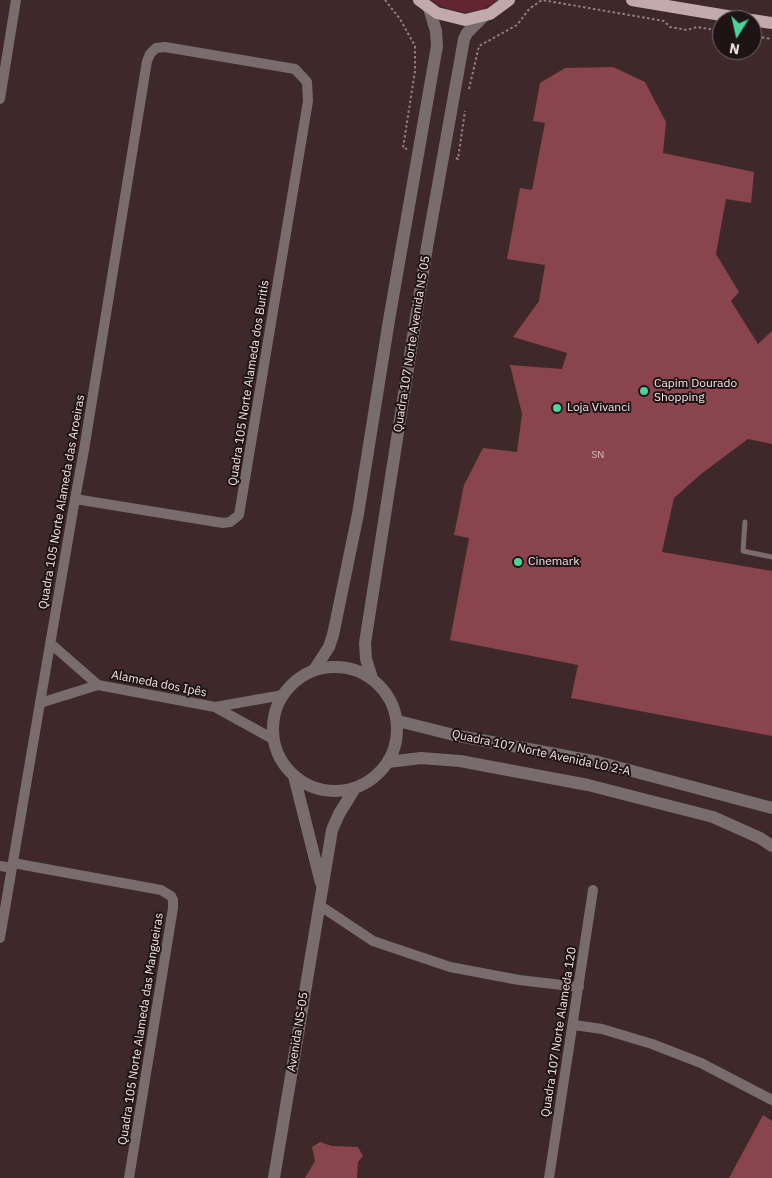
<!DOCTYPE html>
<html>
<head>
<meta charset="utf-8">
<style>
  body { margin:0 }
  #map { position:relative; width:772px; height:1178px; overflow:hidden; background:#3f282a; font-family:"IBM Plex Sans",sans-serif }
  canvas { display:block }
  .north { position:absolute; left:712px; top:10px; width:50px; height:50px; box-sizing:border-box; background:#1f1415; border:1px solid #746768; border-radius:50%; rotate:190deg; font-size:14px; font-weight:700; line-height:20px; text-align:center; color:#f4e4e5 }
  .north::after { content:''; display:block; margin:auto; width:18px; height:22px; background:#4ad49c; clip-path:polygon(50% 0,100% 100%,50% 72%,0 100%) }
</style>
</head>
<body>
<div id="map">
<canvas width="772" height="1178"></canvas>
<div class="north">N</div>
</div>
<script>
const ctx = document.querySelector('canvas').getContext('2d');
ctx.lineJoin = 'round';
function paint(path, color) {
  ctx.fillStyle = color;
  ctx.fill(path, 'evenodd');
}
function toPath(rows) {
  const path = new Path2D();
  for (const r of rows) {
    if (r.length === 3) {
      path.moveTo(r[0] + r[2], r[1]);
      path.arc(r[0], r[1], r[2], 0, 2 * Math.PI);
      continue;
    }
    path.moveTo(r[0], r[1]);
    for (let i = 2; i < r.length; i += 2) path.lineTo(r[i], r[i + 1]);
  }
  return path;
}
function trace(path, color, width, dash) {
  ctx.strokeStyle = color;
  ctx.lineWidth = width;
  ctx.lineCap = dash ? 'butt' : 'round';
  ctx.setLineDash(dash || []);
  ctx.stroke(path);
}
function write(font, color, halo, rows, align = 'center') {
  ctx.font = font + ' "IBM Plex Sans",sans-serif';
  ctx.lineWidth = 4;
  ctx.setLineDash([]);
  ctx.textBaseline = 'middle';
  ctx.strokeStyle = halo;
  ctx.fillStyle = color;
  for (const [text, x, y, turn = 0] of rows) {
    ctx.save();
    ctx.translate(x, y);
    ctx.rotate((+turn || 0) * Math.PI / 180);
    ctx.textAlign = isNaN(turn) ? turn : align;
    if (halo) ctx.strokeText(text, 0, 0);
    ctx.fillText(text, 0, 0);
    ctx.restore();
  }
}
const green = toPath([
  [431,0,499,0,481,10,467,12,448,9]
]);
const building = toPath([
  [613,67,645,82,666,122,663,153,754,172,751,203,726,199,716,254,739,292,731,301,758,344,772,331,772,444,748,439,701,474,674,498,662,552,772,571,772,736,571,698,578,665,450,640,469,538,454,535,464,485,483,448,517,452,522,414,510,365,562,369,567,353,513,337,539,301,545,265,507,259,520,188,532,190,545,123,533,121,540,83,565,68],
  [763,1115,772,1121,772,1178,729,1178],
  [320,1142,332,1146,358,1147,363,1156,358,1162,357,1178,305,1178,315,1161,312,1147]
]);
const path = toPath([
  [385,0,400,19,415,46,415,71,403,148,407,149],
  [752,36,772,39],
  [469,89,479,46,517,25,529,9,542,0,664,21,670,27,687,30,697,27,722,31],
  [456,158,458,159,465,111]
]);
const service = toPath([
  [745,522,743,551,772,557]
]);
const minor = toPath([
  [0,99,16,0],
  [50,643,98,685],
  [40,703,98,685,215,707,273,739],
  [215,707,283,695],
  [13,863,161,890,171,896,173,900,173,908,129,1178],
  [0,866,12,868],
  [319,905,373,941,450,967,519,980,579,987],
  [0,938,40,703,75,499,84,450,147,61,150,54,156,48,165,47,295,69,307,82,308,101,239,515,230,522,223,523,75,499],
  [574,1025,602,1029,652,1044,701,1063,772,1100],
  [549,1178,593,890]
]);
const tertiary = toPath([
  [335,729,62],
  [314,670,329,647,333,635,358,514,389,320,437,46,436,31,429,8],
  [372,678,366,659,365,643,427,247,464,39,467,33,483,17],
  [398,721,454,735,598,762,772,808],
  [388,762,421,758,460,761,588,785,713,817,760,838,772,846],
  [294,776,321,883],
  [274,1178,332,830,339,814,355,788]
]);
const primary = toPath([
  [419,0,437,13,465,20,490,14,509,0],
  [632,0,751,20],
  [752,20,772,23]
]);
const markers = [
  [644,391,5,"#4ad49c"],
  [557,408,5,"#4ad49c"],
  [518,562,5,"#4ad49c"]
];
const numberNames = [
  ["SN",598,455]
];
const streetNames = [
  ["Quadra 107 Norte Avenida NS 05",412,344,-81],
  ["Quadra 105 Norte Alameda dos Buritís",249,383,-81],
  ["Quadra 105 Norte Alameda das Aroeiras",62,502,-80],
  ["Alameda dos Ipês",159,684,11],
  ["Quadra 107 Norte Avenida LO 2-A",541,753,12],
  ["Quadra 105 Norte Alameda das Mangueiras",141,1029,-81],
  ["Avenida NS-05",298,1032,-81],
  ["Quadra 107 Norte Alameda 120",559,1032,-81]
];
const poiNames = [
  ["Capim Dourado",654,384],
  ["Shopping",654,398],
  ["Loja Vivanci",567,408],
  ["Cinemark",528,562]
];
paint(green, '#63252f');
paint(building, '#89444d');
trace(path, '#937f80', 2, [2.5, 2.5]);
trace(service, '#796c6d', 5);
trace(minor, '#796c6d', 10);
trace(tertiary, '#796c6d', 12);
trace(primary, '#c2a9ab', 12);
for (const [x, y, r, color] of markers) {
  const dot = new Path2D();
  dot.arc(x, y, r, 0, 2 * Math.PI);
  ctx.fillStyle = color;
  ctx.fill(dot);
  trace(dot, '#1f1415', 2);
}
write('10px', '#d9bcbf', null, numberNames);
write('12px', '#f4e4e5', '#1f1415', streetNames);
write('12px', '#f4e4e5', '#1f1415', poiNames, 'left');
</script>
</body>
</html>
